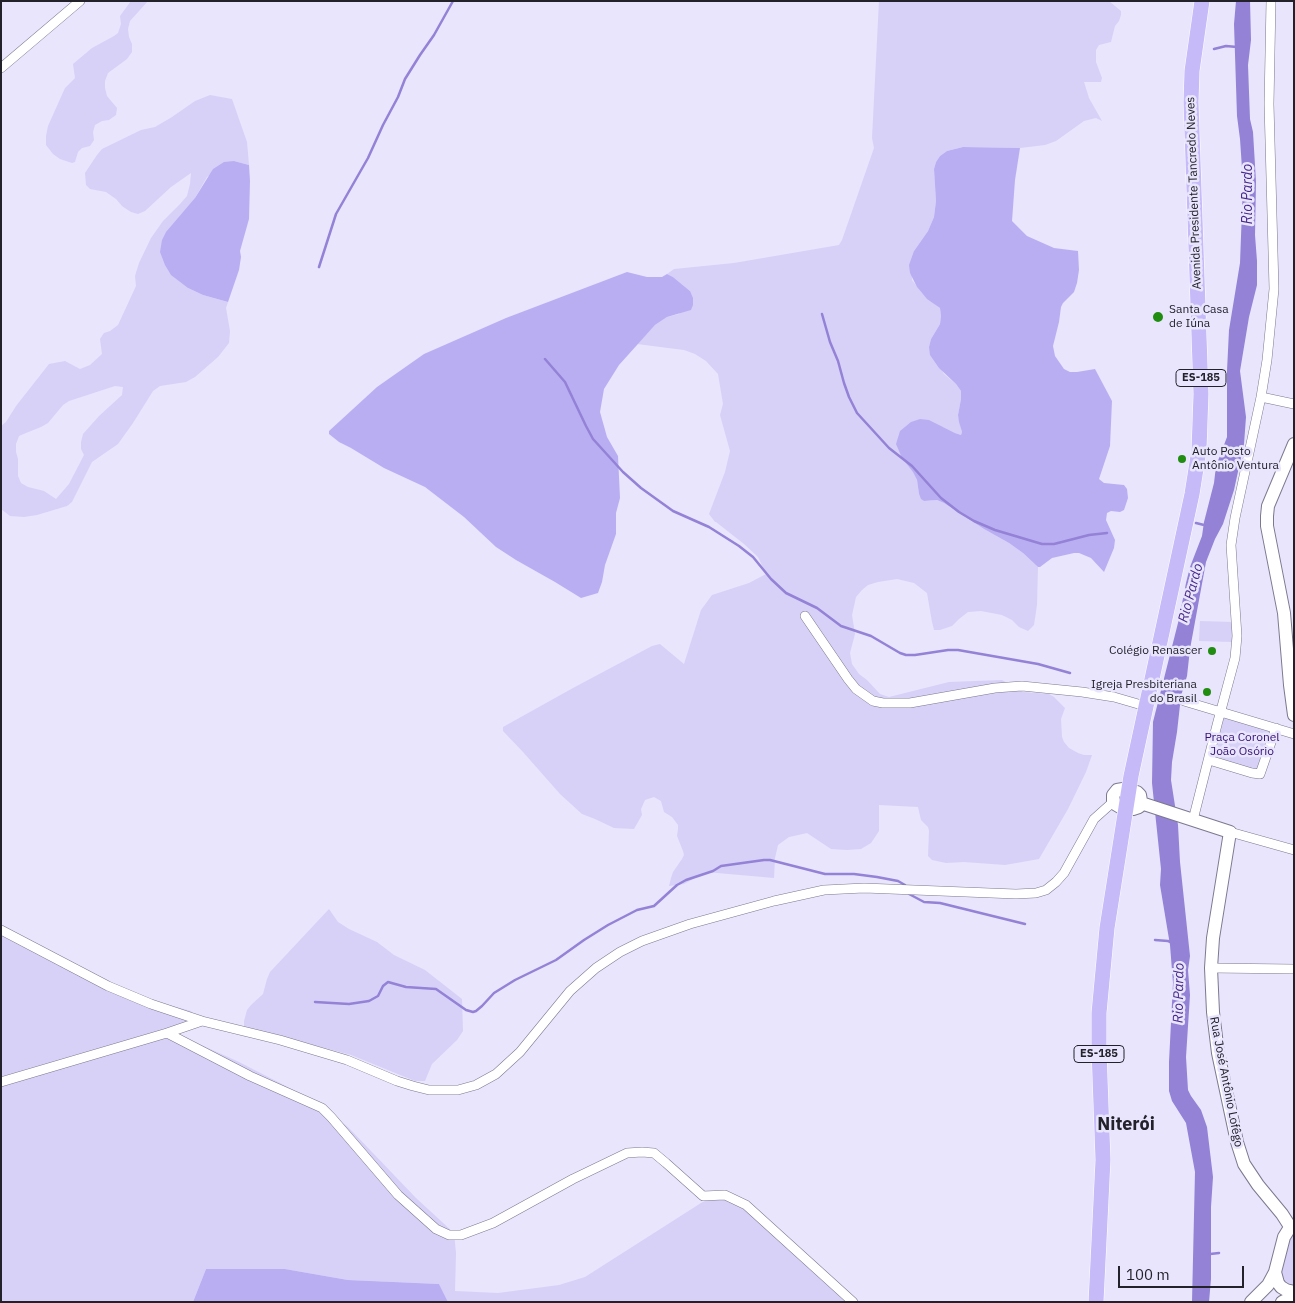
<!DOCTYPE html>
<html>
<head>
<meta charset="utf-8">
<style>
  body { margin:0 }
  #map { position:relative; width:1295px; height:1303px; overflow:hidden; background:#e8e5fd; font-family:"IBM Plex Sans",sans-serif }
  canvas { display:block }
  .frame { position:absolute; inset:0; border:2px solid #23222b; pointer-events:none }
  .scale { position:absolute; left:1118px; top:1266px; width:126px; height:22px; box-sizing:border-box; border:2px solid #23222b; border-top:0; padding-left:6px; font-size:15px; line-height:18px; white-space:nowrap; color:#23222b; -webkit-text-stroke:4px #e8e5fd; paint-order:stroke }
</style>
</head>
<body>
<div id="map">
<canvas width="1295" height="1303"></canvas>
<div class="frame"></div>
<div class="scale">100 m</div>
</div>
<script>
const ctx = document.querySelector('canvas').getContext('2d');
ctx.lineJoin = 'round';
function paint(path, color) {
  ctx.fillStyle = color;
  ctx.fill(path, 'evenodd');
}
function toPath(rows) {
  const path = new Path2D();
  for (const r of rows) {
    path.moveTo(r[0], r[1]);
    for (let i = 2; i < r.length; i += 2) path.lineTo(r[i], r[i + 1]);
  }
  return path;
}
function trace(path, color, width, dash) {
  ctx.strokeStyle = color;
  ctx.lineWidth = width;
  ctx.lineCap = dash ? 'butt' : 'round';
  ctx.setLineDash(dash || []);
  ctx.stroke(path);
}
function write(font, color, halo, rows, align = 'center') {
  ctx.font = font + ' "IBM Plex Sans",sans-serif';
  ctx.lineWidth = 5;
  ctx.setLineDash([]);
  ctx.textBaseline = 'middle';
  ctx.strokeStyle = halo;
  ctx.fillStyle = color;
  for (const [text, x, y, turn = 0] of rows) {
    ctx.save();
    ctx.translate(x, y);
    ctx.rotate((+turn || 0) * Math.PI / 180);
    ctx.textAlign = isNaN(turn) ? turn : align;
    if (halo) ctx.strokeText(text, 0, 0);
    ctx.fillText(text, 0, 0);
    ctx.restore();
  }
}
const green = toPath([
  [131,1,148,1,130,21,128,29,129,37,132,44,132,52,127,59,108,73,105,81,105,88,107,96,117,108,116,115,109,120,102,121,95,125,93,132,94,140,90,146,82,148,78,152,75,162,72,163,60,159,53,154,46,145,46,136,48,126,65,88,75,78,73,64,92,48,114,36,118,33,121,24,120,16],
  [879,1,1109,1,1121,11,1121,15,1119,21,1115,26,1111,42,1099,45,1096,50,1096,62,1102,78,1101,82,1084,82,1089,98,1102,121,1096,118,1084,121,1056,141,1045,145,1020,148,963,147,947,151,940,156,936,162,934,169,936,201,934,217,928,231,914,251,912,280,922,293,940,308,941,316,940,324,931,339,929,347,944,374,956,384,961,391,961,399,958,415,962,432,961,435,955,433,943,427,902,458,913,471,917,480,919,494,924,501,937,500,944,503,984,529,1009,543,1023,553,1038,567,1037,605,1034,625,1028,631,1019,627,1012,620,1002,615,981,611,968,612,959,619,952,626,940,630,934,630,932,622,927,593,914,583,897,579,878,582,868,585,862,590,856,597,852,615,855,634,850,653,852,664,859,674,867,680,880,694,889,697,949,682,1002,680,1023,692,1049,694,1054,697,1065,708,1061,719,1062,737,1064,742,1069,748,1078,753,1084,755,1092,755,1086,772,1068,809,1039,859,1005,865,964,862,946,863,932,860,928,856,929,831,928,827,921,820,918,807,879,805,879,831,871,843,861,849,847,850,831,849,807,833,789,837,778,845,775,858,774,878,706,872,684,884,669,886,671,878,673,872,682,859,684,855,683,851,677,836,678,829,678,825,672,817,664,812,661,801,654,797,645,800,641,809,642,815,634,829,614,828,595,819,582,814,560,794,523,752,503,731,503,727,573,688,652,646,660,644,684,664,701,610,712,595,749,583,766,574,758,557,744,544,716,522,715,522,709,514,725,472,730,451,720,415,723,404,718,374,706,361,695,354,684,350,637,344,655,325,667,317,679,314,690,291,673,277,667,274,674,269,734,263,839,245,842,240,874,148,872,138],
  [210,95,232,99,247,142,249,165,234,161,207,177,195,198,188,288,203,295,228,302,226,308,230,331,229,343,218,357,195,377,186,382,160,386,153,391,133,423,118,444,92,462,72,502,67,506,37,515,24,517,10,516,1,509,1,426,6,422,16,406,49,364,65,361,80,369,90,365,102,354,100,339,104,333,110,331,118,325,136,286,135,276,139,263,151,238,163,221,180,204,187,196,190,184,191,173,171,187,145,211,138,214,131,212,122,206,116,199,106,192,90,189,86,185,85,173,97,155,102,149,141,130,155,127,172,117,195,101],
  [115,386,123,387,122,395,99,416,83,434,81,442,81,449,84,455,69,484,56,499,44,491,28,487,21,483,18,476,18,459,16,452,16,444,19,436,26,433,41,427,48,423,63,405,69,401],
  [1200,621,1233,622,1232,642,1199,641],
  [1224,717,1270,731,1259,771,1215,758],
  [329,909,338,922,349,929,377,942,394,955,425,970,462,999,463,1031,457,1040,432,1064,425,1081,415,1081,351,1055,244,1027,244,1021,247,1010,251,1005,263,994,267,979,270,972],
  [1,926,79,969,147,999,191,1011,193,1015,179,1033,181,1036,237,1061,282,1084,319,1104,348,1127,416,1198,454,1233,456,1253,455,1291,498,1293,559,1285,585,1277,701,1203,720,1193,727,1192,856,1302,448,1302,439,1284,348,1280,285,1269,206,1269,193,1302,1,1302],
  [1294,1233,1294,1285,1286,1282,1282,1276,1282,1272,1290,1239]
]);
const forest = toPath([
  [963,147,1020,148,1015,180,1012,221,1027,236,1054,248,1078,251,1079,270,1077,283,1074,292,1063,303,1061,307,1059,322,1053,346,1055,356,1064,369,1070,372,1077,372,1095,369,1112,401,1110,446,1099,479,1104,483,1124,485,1127,489,1128,498,1124,510,1120,512,1111,511,1107,513,1106,520,1115,540,1114,548,1104,572,1091,558,1079,553,1074,553,1052,558,1040,567,1038,567,1023,553,1009,543,984,529,944,503,937,500,924,501,921,499,919,494,917,480,913,472,902,458,896,444,900,431,911,422,920,419,929,420,955,433,961,435,962,432,959,422,958,415,961,399,961,391,956,384,939,368,930,355,929,347,931,339,940,324,941,316,940,308,927,299,917,287,910,273,909,265,914,251,928,231,934,217,936,201,934,169,936,162,940,156,947,151],
  [234,161,249,165,250,181,249,219,240,251,241,257,239,270,228,302,203,295,188,288,171,275,165,265,160,252,162,240,166,232,195,198,213,169,224,162],
  [627,272,647,277,662,277,667,274,673,277,690,291,693,298,693,305,691,310,667,317,655,325,619,365,604,389,600,412,607,437,618,456,620,498,616,513,616,534,605,565,602,582,598,593,581,598,555,582,516,560,496,547,464,517,425,487,384,468,351,448,339,442,329,434,329,431,377,387,424,354,506,318],
  [206,1269,285,1269,348,1280,439,1284,448,1302,193,1302]
]);
const water = toPath([
  [1236,1,1250,1,1251,40,1248,65,1250,119,1253,132,1256,182,1255,235,1257,261,1257,285,1249,317,1240,371,1246,417,1244,444,1234,490,1223,524,1215,539,1206,562,1190,649,1187,676,1181,696,1177,732,1172,762,1171,780,1178,825,1180,862,1190,956,1188,970,1190,995,1186,1057,1188,1090,1191,1096,1201,1110,1207,1127,1213,1177,1211,1207,1211,1279,1209,1302,1192,1302,1195,1172,1186,1123,1172,1101,1169,1091,1169,1062,1173,983,1170,945,1160,885,1161,869,1152,783,1153,722,1179,619,1186,583,1190,567,1202,536,1204,522,1214,483,1216,466,1227,437,1227,371,1229,330,1240,263,1243,183,1240,139,1237,116,1234,24]
]);
const stream = toPath([
  [1214,49,1226,46,1237,47],
  [319,267,336,214,368,158,383,125,398,97,405,79,420,55,434,35,453,1],
  [822,314,830,342,838,361,844,383,849,397,857,413,889,448,912,466,941,498,959,512,974,521,995,530,1042,544,1054,544,1089,535,1107,533],
  [545,359,565,382,586,426,593,439,623,472,641,488,673,511,709,527,739,546,753,557,771,579,786,593,817,608,841,626,871,636,900,653,906,655,915,655,948,650,958,650,1038,664,1070,673],
  [1196,523,1204,525],
  [909,894,924,902,940,903,1025,924],
  [1155,940,1168,941,1173,943],
  [315,1002,349,1004,369,1001,378,996,383,986,388,982,406,987,436,989,466,1010,473,1012,476,1011,482,1006,494,993,515,980,556,960,584,940,608,925,637,910,654,906,677,885,686,880,713,871,721,866,764,860,770,860,825,874,854,874,877,877,898,881,905,885],
  [1210,1254,1219,1253]
]);
const street = toPath([
  [1,68,80,1],
  [1261,397,1294,404],
  [805,616,848,679,856,689,873,701,883,703,910,703,995,688,1022,686,1082,692,1114,697,1145,706],
  [1184,701,1294,734],
  [1209,760,1252,773,1260,774,1276,728],
  [1193,820,1217,725,1235,658,1237,636,1231,545,1235,518,1261,397,1267,360,1274,289,1269,104,1271,1],
  [1230,832,1294,850],
  [1,930,108,986,151,1004,202,1021,280,1040,347,1060,397,1081,413,1086,429,1090,458,1090,476,1085,496,1074,520,1052,570,991,596,968,620,952,642,941,690,924,774,901,824,890,864,888,1016,894,1036,893,1046,890,1056,882,1064,873,1094,819,1113,802],
  [1211,968,1294,969],
  [167,1033,250,1076,322,1108,331,1117,398,1195,436,1229,449,1235,461,1235,493,1223,573,1179,627,1153,642,1152,654,1153,666,1163,703,1196,725,1195,746,1205,853,1302],
  [1,1082,167,1033,202,1021]
]);
const secondary = toPath([
  [1294,444,1268,506,1267,516,1267,526,1284,613,1290,685,1294,715],
  [1123,789,1137,792,1140,795,1141,801,1139,807,1133,809,1120,807,1115,804,1113,802,1113,795,1117,790,1123,789],
  [1141,803,1230,832,1213,938,1211,968,1213,1012,1218,1053,1237,1142,1244,1164,1258,1185,1282,1214,1291,1228],
  [1294,1226,1289,1229,1284,1237,1275,1272,1278,1283,1281,1287,1286,1290,1294,1292],
  [1251,1302,1268,1285,1275,1272],
  [1282,1302,1294,1296]
]);
const primary = toPath([
  [1096,1302,1103,1160,1099,1050,1099,1013,1107,928,1131,776,1192,494,1199,450,1201,394,1191,102,1192,71,1202,1]
]);
const markers = [
  [1158,317,6,"#208d11"],
  [1182,459,5,"#208d11"],
  [1212,651,5,"#208d11"],
  [1207,692,5,"#208d11"]
];
const shields = [
  [1201,378,50],
  [1099,1054,50]
];
const shieldNames = [
  ["ES-185",1201,378],
  ["ES-185",1099,1054]
];
const streetNames = [
  ["Avenida Presidente Tancredo Neves",1194,193,-92],
  ["Rua José Antônio Lofêgo",1226,1082,79]
];
const poiNames = [
  ["Santa Casa",1169,310],
  ["de Iúna",1169,324],
  ["Auto Posto",1192,452],
  ["Antônio Ventura",1192,466],
  ["Colégio Renascer",1202,651,"right"],
  ["Igreja Presbiteriana",1197,685,"right"],
  ["do Brasil",1197,699,"right"]
];
const parkNames = [
  ["Praça Coronel",1242,738],
  ["João Osório",1242,752]
];
const waterNames = [
  ["Rio Pardo",1248,194,-90],
  ["Rio Pardo",1191,593,-75],
  ["Rio Pardo",1179,993,-89]
];
const districtNames = [
  ["Niterói",1126,1125]
];
paint(green, '#d7d1f7');
paint(forest, '#baaef3');
paint(water, '#9382d6');
trace(stream, '#9382d6', 2.5);
trace(street, '#7c798f', 10);
trace(secondary, '#7c798f', 14);
trace(primary, '#fff', 16);
trace(street, '#fff', 9);
trace(secondary, '#fff', 12);
trace(primary, '#c7baf9', 15);
for (const [x, y, r, color] of markers) {
  const dot = new Path2D();
  dot.arc(x, y, r, 0, 2 * Math.PI);
  ctx.fillStyle = color;
  ctx.fill(dot);
  trace(dot, '#e8e5fd', 2);
}
for (const [x, y, w] of shields) {
  const box = new Path2D();
  box.roundRect(x - w / 2, y - 8.5, w, 17, 4);
  ctx.fillStyle = '#e8e5fd';
  ctx.fill(box);
  trace(box, '#23222b', 1);
}
write('bold 11px', '#23222b', null, shieldNames);
write('12px', '#23222b', '#e8e5fd', streetNames);
write('12px', '#23222b', '#e8e5fd', poiNames, 'left');
write('12px', '#351073', '#e8e5fd', parkNames);
write('italic 14px', '#47298a', '#e8e5fd', waterNames);
write('bold 18px', '#23222b', '#e8e5fd', districtNames);
</script>
</body>
</html>
